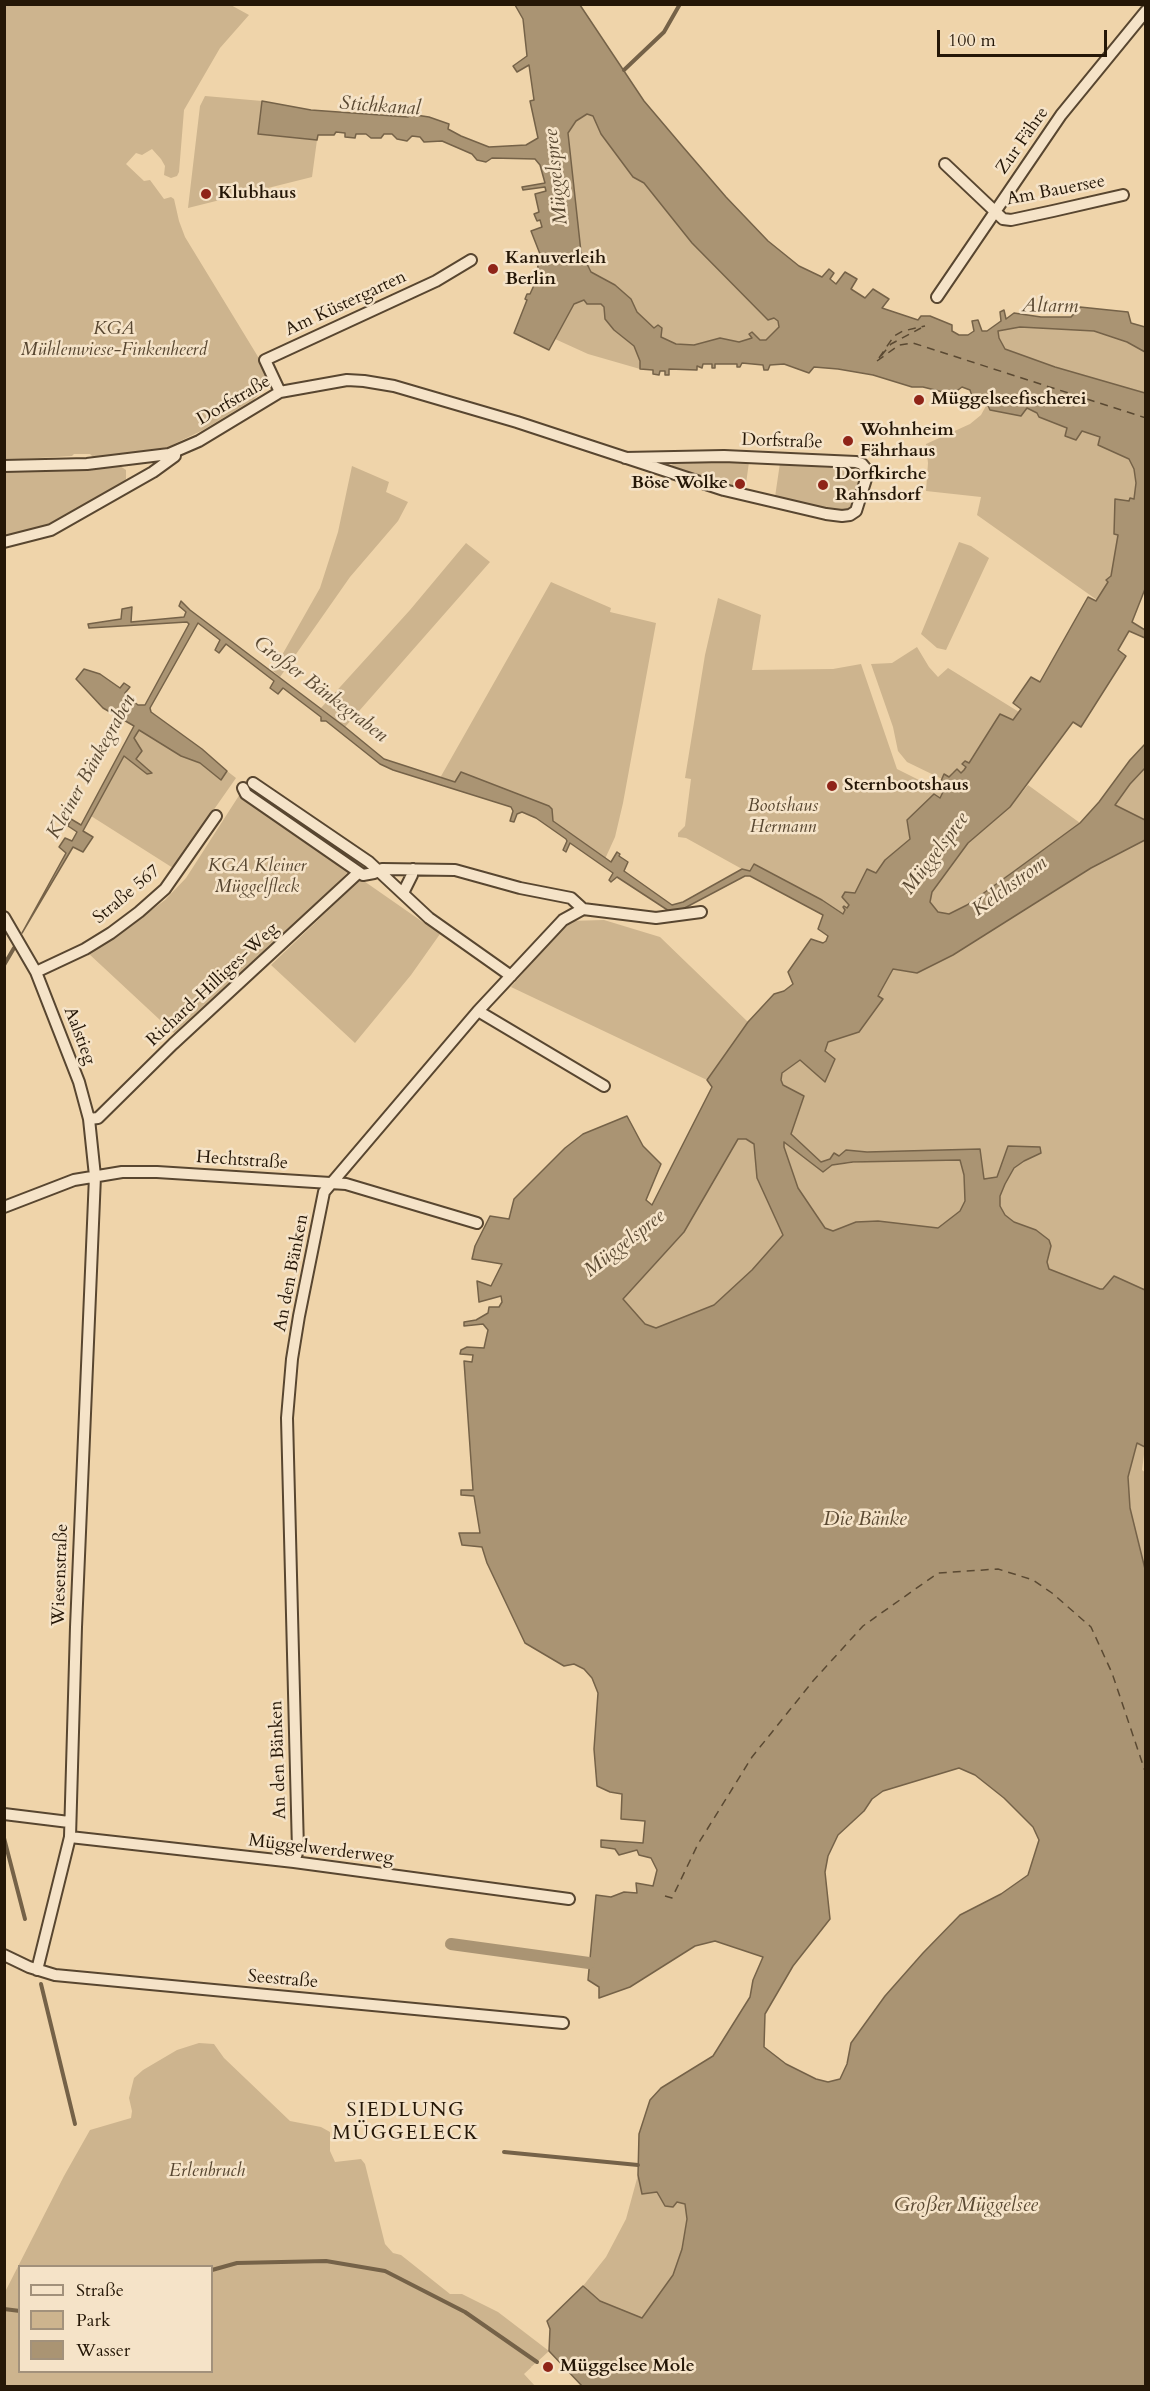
<!DOCTYPE html>
<html>
<head>
<meta charset="utf-8">
<style>
  body { margin:0 }
  #map { position:relative; width:1150px; height:2391px; overflow:hidden; background:#efd4aa; font-family:Cardo,serif }
  canvas { display:block }
  .frame { position:absolute; inset:0; border:6px solid #251707; pointer-events:none }
  .legend { position:absolute; left:18px; top:2265px; width:195px; height:108px; box-sizing:border-box; background:#f5e3c8; border:2px solid #a2917b; margin:0; padding:8px 10px; list-style:none; font-size:18px; color:#251707 }
  .legend li { display:flex; align-items:center; gap:12px; height:30px }
  .legend b { width:30px; border:2px solid #a2917b }
  .scale { position:absolute; left:937px; top:30px; width:170px; height:27px; box-sizing:border-box; border:3px solid #251707; border-top:0; padding-left:8px; font-size:18px; line-height:21px; white-space:nowrap; color:#251707; -webkit-text-stroke:4px #f5e3c8; paint-order:stroke }
</style>
</head>
<body>
<div id="map">
<canvas width="1150" height="2391"></canvas>
<div class="frame"></div>
<ul class="legend">
<li><b style="height:8px;background:#f5e3c8"></b>Straße</li>
<li><b style="height:16px;background:#cdb48e"></b>Park</li>
<li><b style="height:16px;background:#aa9473"></b>Wasser</li>
</ul>
<div class="scale">100 m</div>
</div>
<script>
const ctx = document.querySelector('canvas').getContext('2d');
ctx.lineJoin = 'round';
function paint(path, color) {
  ctx.fillStyle = color;
  ctx.fill(path, 'evenodd');
}
function toPath(rows) {
  const path = new Path2D();
  for (const r of rows) {
    path.moveTo(r[0], r[1]);
    for (let i = 2; i < r.length; i += 2) path.lineTo(r[i], r[i + 1]);
  }
  return path;
}
function trace(path, color, width, dash) {
  ctx.strokeStyle = color;
  ctx.lineWidth = width;
  ctx.lineCap = dash ? 'butt' : 'round';
  ctx.setLineDash(dash || []);
  ctx.stroke(path);
}
function write(font, color, halo, rows, align = 'center') {
  ctx.font = font + ' Cardo,serif';
  ctx.lineWidth = 5;
  ctx.setLineDash([]);
  ctx.textBaseline = 'middle';
  ctx.strokeStyle = halo;
  ctx.fillStyle = color;
  for (const [text, x, y, turn = 0] of rows) {
    ctx.save();
    ctx.translate(x, y);
    ctx.rotate((+turn || 0) * Math.PI / 180);
    ctx.textAlign = isNaN(turn) ? turn : align;
    if (halo) ctx.strokeText(text, 0, 0);
    ctx.fillText(text, 0, 0);
    ctx.restore();
  }
}
const green = toPath([
  [229,4,249,15,220,48,184,110,179,172,177,176,171,178,164,175,165,166,161,159,152,149,142,155,136,153,126,164,144,181,150,180,164,199,171,197,174,199,179,221,185,237,260,360,267,375,268,385,253,400,203,430,168,447,140,453,94,458,90,454,74,454,72,456,5,460,4,5],
  [205,96,262,101,258,134,317,140,312,177,188,208,200,106],
  [587,114,593,115,601,134,633,177,644,183,692,243,768,320,775,317,778,321,779,327,766,340,752,338,738,342,720,338,694,345,676,344,661,337,662,328,658,325,655,328,637,312,631,299,615,285,591,272,581,252,568,133,576,121],
  [584,300,587,304,601,304,605,308,605,319,614,330,634,346,640,361,640,369,588,354,555,339,574,304],
  [1020,327,1094,331,1127,342,1145,352,1145,393,1055,367,1005,349,999,338,998,331],
  [987,404,990,410,1021,416,1027,408,1067,428,1076,440,1081,431,1101,437,1098,445,1129,459,1134,469,1136,483,1135,499,1130,502,1115,526,1114,533,1118,535,1111,576,1097,600,977,515,981,497,926,491,928,463,926,444,970,424,981,415],
  [719,462,749,462,745,491,669,467,673,464],
  [780,463,851,470,858,474,861,479,854,506,849,510,836,511,775,497],
  [117,464,126,470,126,479,120,488,50,527,5,538,4,469],
  [352,466,389,482,386,492,408,502,398,521,350,577,280,677,273,671,320,588,338,532],
  [959,542,971,546,989,558,946,650,937,648,921,634],
  [466,543,490,562,345,727,321,708,410,610],
  [551,582,611,608,610,612,656,623,623,803,615,837,605,859,553,821,552,809,549,806,461,772,455,782,440,778],
  [718,598,761,615,752,670,833,669,861,664,897,769,943,792,939,798,934,795,910,838,885,860,876,874,867,869,849,905,847,908,844,906,843,908,845,910,843,914,822,900,755,864,750,871,742,869,686,838,678,837,678,833,685,826,691,779,685,778,705,655],
  [917,647,929,667,938,677,948,668,1019,712,1013,720,1000,715,968,763,963,764,966,768,961,773,953,772,949,777,944,775,942,779,907,762,898,751,893,727,871,664,892,663],
  [139,730,181,756,200,763,221,780,227,771,236,778,173,868,91,816,124,756,150,770,135,759,142,751,134,738],
  [1145,752,1145,820,1111,803],
  [1028,785,1080,823,967,905,949,914,938,912,930,902,932,892,968,843,1010,807],
  [240,794,350,870,313,907,174,1033,88,953,114,938,165,900,186,878],
  [1145,840,1145,1424,788,1399,603,1316,684,1232,738,1139,746,1139,754,1144,825,1228,798,1188,784,1147,784,1141,823,1172,832,1165,872,1161,867,1152,847,1150,839,1156,834,1153,830,1159,821,1162,794,1138,791,1134,798,1115,781,1080,782,1073,800,1060,825,1082,825,1051,828,1041,859,1031,882,999,878,996,893,969,917,973,953,955,1091,868],
  [361,879,440,934,411,975,355,1043,271,965],
  [604,920,660,937,748,1022,707,1080,511,987,568,921],
  [1137,1442,1145,1447,1142,1470,1146,1473,1145,1573,1130,1508,1128,1477],
  [199,2043,214,2044,224,2058,290,2121,321,2127,330,2132,330,2151,335,2162,361,2159,365,2164,385,2244,393,2253,401,2255,450,2294,462,2294,498,2312,549,2351,524,2374,535,2386,5,2386,5,2292,64,2176,90,2130,131,2118,132,2111,129,2098,134,2078,143,2070,177,2050],
  [20,2266,212,2266,212,2372,20,2372],
  [638,2175,642,2194,657,2192,685,2204,687,2219,682,2249,673,2275,642,2318,600,2301,583,2286,606,2257,626,2219]
]);
const water = toPath([
  [515,5,580,5,644,101,683,147,726,197,768,241,799,266,822,277,829,269,834,273,830,279,836,284,845,272,857,279,851,289,865,298,873,289,889,299,882,308,918,320,921,316,930,316,952,325,952,331,959,335,968,335,974,331,972,321,978,320,982,331,987,331,1001,321,1000,312,1004,310,1006,319,1014,313,1041,317,1071,317,1080,307,1128,312,1131,323,1145,327,1145,352,1127,342,1094,331,1020,327,998,331,999,338,1005,349,1055,367,1145,393,1145,589,1132,622,1145,630,1145,638,1129,631,1118,650,1126,656,1081,727,1073,722,1010,807,968,843,932,892,930,902,938,912,949,914,967,905,1013,872,1080,823,1099,802,1130,760,1145,744,1145,768,1130,784,1115,805,1145,820,1145,840,1091,868,953,955,917,973,893,969,878,996,883,999,859,1032,828,1042,825,1051,835,1059,825,1082,800,1060,782,1073,781,1080,783,1085,804,1096,791,1134,821,1162,830,1159,834,1153,839,1156,846,1150,867,1152,980,1149,984,1179,997,1177,1008,1146,1040,1147,1041,1153,1024,1161,1014,1168,1005,1184,1000,1196,1000,1206,1005,1215,1014,1222,1036,1230,1049,1240,1051,1246,1047,1262,1049,1269,1100,1289,1103,1289,1114,1276,1145,1290,1145,1447,1137,1443,1128,1477,1130,1508,1146,1573,1145,2386,582,2386,549,2351,550,2329,547,2321,583,2286,600,2301,642,2318,673,2275,682,2249,687,2219,685,2204,677,2202,673,2207,665,2206,657,2192,642,2194,638,2175,639,2134,650,2100,661,2088,713,2056,750,1997,753,1980,763,1957,715,1941,695,1946,630,1987,599,1998,599,1987,588,1980,596,1895,611,1897,624,1892,637,1893,636,1883,653,1886,657,1870,651,1858,639,1855,637,1850,619,1855,615,1849,601,1847,601,1840,643,1843,645,1821,621,1819,622,1794,610,1792,597,1786,594,1749,598,1693,592,1678,584,1669,574,1664,564,1666,525,1643,487,1563,482,1547,462,1545,459,1533,480,1533,474,1496,461,1495,461,1490,473,1490,464,1361,472,1362,473,1355,460,1354,461,1350,467,1347,484,1348,488,1330,483,1324,464,1326,464,1322,476,1320,488,1313,489,1307,499,1307,502,1302,501,1296,479,1302,477,1281,491,1286,502,1264,472,1259,475,1246,490,1216,509,1219,514,1199,565,1148,583,1134,627,1116,643,1146,661,1164,646,1200,652,1205,712,1087,707,1080,748,1022,774,994,784,991,793,984,788,972,811,939,823,943,826,941,828,936,818,929,823,915,750,876,745,876,679,911,669,911,617,877,611,882,609,880,613,873,570,843,566,852,563,850,567,841,566,839,536,818,522,812,517,814,514,822,510,821,513,811,511,807,393,770,380,764,326,721,321,721,321,717,283,688,278,694,270,688,274,681,226,644,219,653,215,650,220,640,198,623,150,708,151,712,202,749,227,771,221,780,200,763,181,756,139,730,134,738,142,751,136,759,152,773,147,774,124,756,83,831,93,837,83,852,73,847,22,933,66,853,59,847,65,838,72,841,77,832,68,826,71,819,81,825,134,726,103,708,76,679,84,669,100,674,120,688,124,683,130,687,125,693,128,697,138,705,145,705,189,624,187,622,89,628,88,624,121,619,122,609,132,607,131,622,184,617,186,612,179,606,181,601,190,610,345,727,384,759,455,782,461,772,549,806,552,809,553,821,611,862,617,852,620,854,619,856,628,862,624,871,672,905,683,902,742,869,750,871,754,864,822,900,843,914,845,910,843,907,844,906,847,908,849,905,842,897,845,892,855,893,867,869,876,873,885,860,910,839,907,820,934,794,940,798,943,792,938,788,944,774,949,777,957,769,961,773,964,770,966,767,962,764,965,761,969,763,1000,714,1013,720,1021,709,1013,703,1031,677,1040,682,1088,597,1096,601,1108,582,1106,580,1111,576,1118,535,1114,534,1115,499,1129,501,1130,498,1134,499,1136,483,1134,469,1129,459,1098,445,1100,437,1082,431,1076,440,1065,436,1067,428,1039,417,1037,413,1027,408,1021,416,990,410,985,399,972,396,970,390,962,387,954,393,947,393,923,387,912,387,873,375,838,369,814,367,809,373,784,364,770,365,768,370,764,370,763,365,742,363,740,367,737,367,737,364,715,364,715,368,712,368,712,364,703,364,702,368,697,366,697,370,669,369,669,375,665,375,665,371,660,371,659,375,653,374,653,370,640,369,640,361,634,346,614,330,605,319,604,307,601,304,587,304,584,300,574,304,549,350,514,333,527,300,525,299,527,294,530,294,535,283,540,254,531,231,542,227,540,220,537,221,534,214,539,212,535,194,546,191,545,187,523,190,522,187,545,183,540,165,535,159,492,158,486,162,477,160,472,154,442,141,424,142,420,137,412,136,407,141,397,139,392,134,384,134,381,138,371,138,366,134,356,134,355,138,345,137,345,133,336,132,334,135,318,135,317,140,258,134,262,101,311,110,408,117,409,114,429,117,449,124,448,129,461,136,489,147,526,145,538,138,530,101,534,100,529,65,517,72,513,66,527,56,523,19,515,5],
  [587,114,593,116,601,134,633,177,644,183,692,243,768,320,774,318,778,321,779,327,766,340,760,340,752,332,749,334,752,338,739,342,720,338,694,345,676,344,661,337,662,328,658,325,654,328,637,312,631,299,615,285,591,272,581,252,568,133,576,121,587,114],
  [738,1139,746,1139,754,1144,757,1178,783,1235,752,1270,714,1305,656,1328,645,1324,623,1299,684,1232,738,1139],
  [784,1142,823,1172,832,1165,853,1162,960,1160,964,1175,965,1201,960,1211,938,1228,878,1221,856,1222,833,1231,825,1228,798,1188,784,1147,784,1142],
  [959,1768,975,1775,1004,1798,1033,1827,1039,1840,1028,1875,1001,1894,960,1915,923,1953,885,1996,851,2043,847,2064,840,2079,828,2082,816,2079,786,2064,764,2047,765,2014,793,1966,830,1919,825,1872,828,1856,838,1835,864,1811,872,1799,883,1791,959,1768]
]);
const pier = toPath([
  [542,2358,566,2384,567,2386,549,2386,531,2367]
]);
const stream = toPath([
  [624,70,664,32,680,4],
  [4,965,14,948],
  [4,1838,25,1919],
  [41,1984,75,2124],
  [504,2152,638,2165],
  [212,2270,237,2263,326,2261,385,2271,465,2312,537,2362],
  [4,2309,20,2311]
]);
const canal = toPath([
  [451,1944,589,1963]
]);
const ferry = toPath([
  [881,356,891,344,921,328],
  [879,358,894,336,903,331,925,326],
  [877,361,899,345,913,343,1146,418],
  [665,1896,672,1898,698,1844,752,1757,813,1681,863,1626,938,1573,998,1569,1033,1580,1052,1593,1091,1627,1112,1673,1146,1774]
]);
const minor = toPath([
  [945,164,1003,219,1011,220,1053,211,1123,195],
  [937,297,1061,115,1146,11],
  [280,392,265,360,436,281,471,260],
  [4,466,87,464,169,454,199,441,280,392,347,380,364,381,394,386,517,422,724,490,826,514,842,516,850,515,856,511,867,476,867,470,862,464,856,462,724,456,625,458],
  [4,542,51,530,153,472,175,456,175,452],
  [253,783,369,862,429,918,511,976],
  [243,788,246,794,363,875,374,873,382,869,455,870,520,888,571,898,583,909],
  [403,893,412,875,413,869],
  [4,917,36,972,79,1082,89,1119,95,1176,76,1627,70,1837,37,1970],
  [36,972,85,949,111,933,139,912,165,889,216,816],
  [478,1011,604,1086],
  [89,1119,98,1118,173,1044,358,873],
  [4,1207,74,1180,122,1172,157,1172,346,1184,477,1223],
  [4,1814,69,1822],
  [70,1837,294,1862,569,1899],
  [294,1862,298,1850,287,1418,292,1359,299,1316,324,1192,478,1011,563,920,583,909,656,918,701,912],
  [4,1955,29,1967,55,1975,563,2023]
]);
const markers = [
  [206,194,6,"#8f2418"],
  [493,269,6,"#8f2418"],
  [919,400,6,"#8f2418"],
  [848,441,6,"#8f2418"],
  [740,484,6,"#8f2418"],
  [823,485,6,"#8f2418"],
  [832,786,6,"#8f2418"],
  [548,2367,6,"#8f2418"]
];
const streetNames = [
  ["Zur Fähre",1023,141,-55],
  ["Am Bauersee",1056,191,-11],
  ["Am Küstergarten",346,304,-25],
  ["Dorfstraße",234,401,-30],
  ["Dorfstraße",782,442,2],
  ["Straße 567",127,895,-40],
  ["Richard-Hilliges-Weg",213,985,-43],
  ["Aalstieg",79,1036,69],
  ["Hechtstraße",242,1161,4],
  ["An den Bänken",292,1273,-79],
  ["Wiesenstraße",61,1575,-88],
  ["An den Bänken",279,1760,-92],
  ["Müggelwerderweg",321,1850,7],
  ["Seestraße",283,1980,5]
];
const poiNames = [
  ["Klubhaus",218,194],
  ["Kanuverleih",505,259],
  ["Berlin",505,280],
  ["Müggelseefischerei",931,400],
  ["Wohnheim",860,431],
  ["Fährhaus",860,452],
  ["Dorfkirche",835,475],
  ["Rahnsdorf",835,496],
  ["Böse Wolke",728,484,"right"],
  ["Sternbootshaus",844,786],
  ["Müggelsee Mole",560,2367]
];
const parkNames = [
  ["KGA",114,330],
  ["Mühlenwiese-Finkenheerd",114,351],
  ["Bootshaus",783,807],
  ["Hermann",783,828],
  ["KGA Kleiner",257,867],
  ["Müggelfleck",257,888],
  ["Erlenbruch",207,2172]
];
const waterNames = [
  ["Stichkanal",380,107,4],
  ["Müggelspree",557,177,-96],
  ["Altarm",1050,307,1],
  ["Großer Bänkegraben",320,690,37],
  ["Kleiner Bänkegraben",92,767,-61],
  ["Müggelspree",936,854,-53],
  ["Kelchstrom",1010,887,-36],
  ["Müggelspree",625,1244,-38],
  ["Die Bänke",865,1520],
  ["Großer Müggelsee",966,2206]
];
const neighbourhoodNames = [
  ["SIEDLUNG",406,2111],
  ["MÜGGELECK",406,2134]
];
paint(green, '#cdb48e');
paint(water, '#aa9473');
trace(water, '#756248', 1.5);
paint(pier, '#efd4aa');
trace(stream, '#756248', 4);
trace(canal, '#aa9473', 12);
trace(ferry, '#5a4932', 1.5, [8, 6]);
trace(minor, '#584630', 14);
trace(minor, '#f5e3c8', 10);
for (const [x, y, r, color] of markers) {
  const dot = new Path2D();
  dot.arc(x, y, r, 0, 2 * Math.PI);
  ctx.fillStyle = color;
  ctx.fill(dot);
  trace(dot, '#f5e3c8', 2);
}
write('18px', '#251707', '#f5e3c8', streetNames);
write('bold 18px', '#251707', '#f5e3c8', poiNames, 'left');
write('italic 18px', '#574630', '#f5e3c8', parkNames);
write('italic 20px', '#5a4932', '#f5e3c8', waterNames);
ctx.letterSpacing = '1.5px';
write('20px', '#251707', '#f5e3c8', neighbourhoodNames);
ctx.letterSpacing = '0px';
</script>
</body>
</html>
